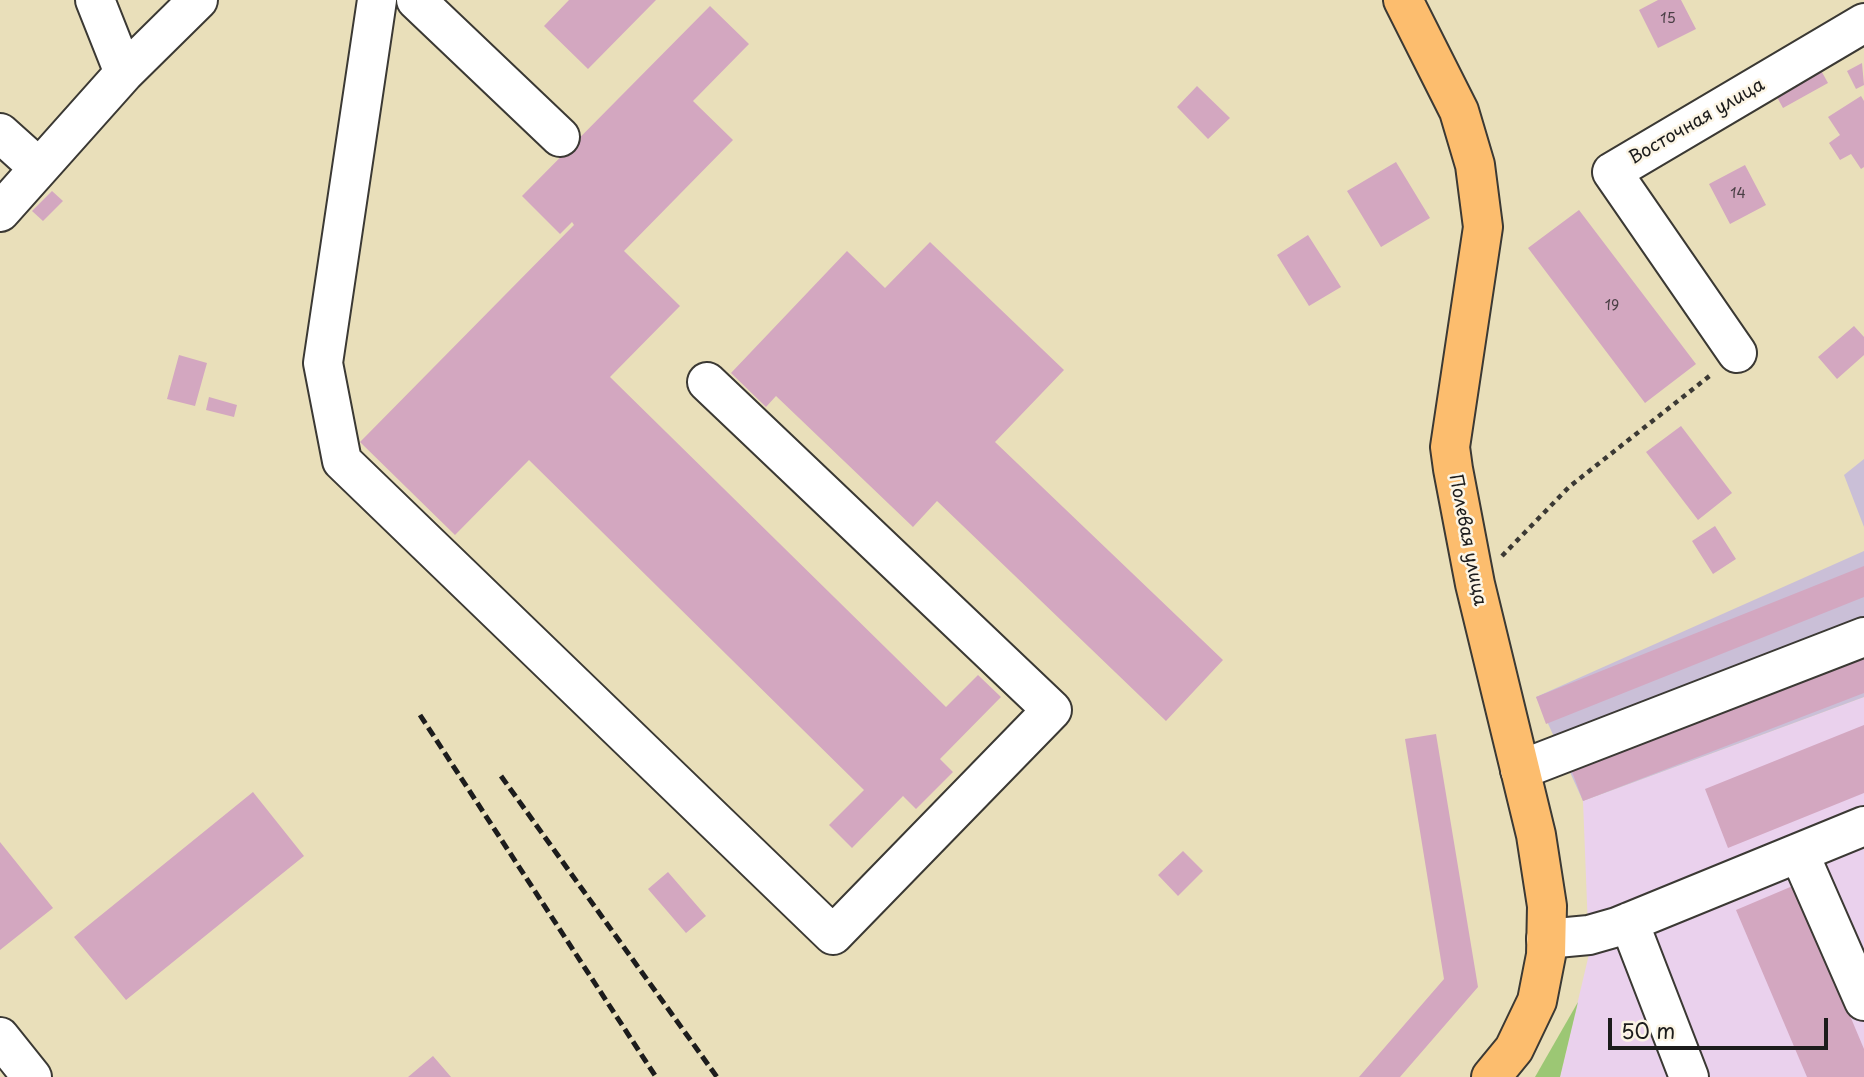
<!DOCTYPE html>
<html>
<head>
<meta charset="utf-8">
<style>
  body { margin:0 }
  #map { position:relative; width:1864px; height:1077px; overflow:hidden; background:#e9dfba; font-family:"Playpen Sans",sans-serif }
  canvas { display:block }
  .scale { position:absolute; left:1608px; top:1018px; width:220px; height:32px; box-sizing:border-box; border:4px solid #1c1c1c; border-top:0; padding-left:9px; font-size:21px; line-height:24px; white-space:nowrap; color:#1c1c1c; -webkit-text-stroke:5px #fcf5e5; paint-order:stroke }
</style>
</head>
<body>
<div id="map">
<canvas width="1864" height="1077"></canvas>
<div class="scale">50 m</div>
</div>
<script>
const ctx = document.querySelector('canvas').getContext('2d');
ctx.lineJoin = 'round';
function paint(path, color) {
  ctx.fillStyle = color;
  ctx.fill(path, 'evenodd');
}
function toPath(rows) {
  const path = new Path2D();
  for (const r of rows) {
    path.moveTo(r[0], r[1]);
    for (let i = 2; i < r.length; i += 2) path.lineTo(r[i], r[i + 1]);
  }
  return path;
}
function trace(path, color, width, dash) {
  ctx.strokeStyle = color;
  ctx.lineWidth = width;
  ctx.lineCap = dash ? 'butt' : 'round';
  ctx.setLineDash(dash || []);
  ctx.stroke(path);
}
function write(font, color, halo, rows, align = 'center') {
  ctx.font = font + ' "Playpen Sans",sans-serif';
  ctx.lineWidth = 5;
  ctx.setLineDash([]);
  ctx.textBaseline = 'middle';
  ctx.strokeStyle = halo;
  ctx.fillStyle = color;
  for (const [text, x, y, turn = 0] of rows) {
    ctx.save();
    ctx.translate(x, y);
    ctx.rotate((+turn || 0) * Math.PI / 180);
    ctx.textAlign = isNaN(turn) ? turn : align;
    if (halo) ctx.strokeText(text, 0, 0);
    ctx.fillText(text, 0, 0);
    ctx.restore();
  }
}
const built = toPath([
  [1864,697,1864,1077,1560,1077,1589,954,1583,801]
]);
const industrial = toPath([
  [1864,459,1864,527,1844,475],
  [1864,551,1864,697,1583,801,1536,697]
]);
const green = toPath([
  [1578,1002,1560,1077,1535,1077]
]);
const building = toPath([
  [569,0,656,0,588,69,544,26],
  [1658,0,1681,0,1696,29,1658,48,1639,10],
  [710,6,749,44,693,101,733,140,624,251,680,306,610,377,946,707,978,675,1001,697,940,759,953,772,916,809,903,796,852,848,829,825,864,790,529,460,455,535,360,442,574,225,572,222,560,234,522,196],
  [1862,63,1864,85,1856,89,1847,71],
  [1818,65,1828,83,1783,108,1773,90],
  [1197,86,1230,118,1208,139,1177,107],
  [1861,96,1864,101,1864,167,1861,169,1851,154,1840,160,1829,143,1840,135,1828,117],
  [1396,162,1430,218,1381,247,1347,191],
  [1745,165,1766,205,1730,224,1709,184],
  [52,191,63,201,43,221,32,211],
  [1579,210,1696,364,1645,403,1528,248],
  [1308,235,1341,287,1309,306,1277,255],
  [930,242,1064,370,995,442,1223,660,1166,721,937,501,913,527,776,396,766,407,731,373,847,251,885,288],
  [1854,326,1864,337,1864,355,1837,379,1818,357],
  [179,355,207,363,195,406,167,399],
  [209,397,237,405,234,417,206,410],
  [1681,426,1732,493,1698,520,1646,452],
  [1715,526,1736,559,1713,574,1692,541],
  [1864,566,1864,597,1546,724,1536,697],
  [1864,657,1864,693,1583,801,1571,769],
  [1864,725,1864,793,1728,848,1705,789],
  [1436,734,1478,987,1400,1077,1359,1077,1444,979,1405,739],
  [253,792,304,856,126,1000,74,937],
  [0,842,53,908,0,950],
  [1183,851,1203,871,1178,896,1158,875],
  [668,872,706,916,686,933,648,889],
  [1795,885,1864,1049,1864,1077,1807,1077,1736,910],
  [433,1056,451,1077,408,1077]
]);
const path = toPath([
  [1502,556,1569,487,1712,374]
]);
const minor = toPath([
  [95,0,124,73],
  [377,0,323,363,342,461,833,935,1052,710,707,382],
  [416,0,560,137],
  [0,133,39,168],
  [0,212,124,73,198,0],
  [1737,353,1612,172,1864,23],
  [1520,770,1864,637],
  [1799,853,1864,1001],
  [1629,922,1689,1077],
  [1546,939,1589,935,1617,927,1864,826],
  [0,1037,32,1077]
]);
const major = toPath([
  [1403,0,1459,111,1475,165,1483,227,1450,447,1453,469,1475,584,1536,835,1547,906,1546,955,1537,1001,1514,1049,1491,1077]
]);
const rail = toPath([
  [420,715,656,1077],
  [501,776,717,1077]
]);
const numberNames = [
  ["15",1668,19],
  ["14",1738,194],
  ["19",1612,306]
];
const streetNames = [
  ["Восточная улица",1697,122,-30],
  ["Полевая улица",1467,540,79]
];
paint(built, '#ead1ed');
paint(industrial, '#cabfd7');
paint(green, '#9cc774');
paint(building, '#d3a7c0');
trace(minor, '#3b3934', 42);
trace(major, '#3b3934', 42);
trace(path, '#3b3934', 4.5, [5, 5]);
trace(minor, '#fff', 38);
trace(major, '#fcbd6e', 38);
trace(rail, '#1c1c1c', 5, [10, 5]);
write('14px', '#4a3f45', null, numberNames);
write('18px', '#1c1c1c', '#fcf5e5', streetNames);
</script>
</body>
</html>
